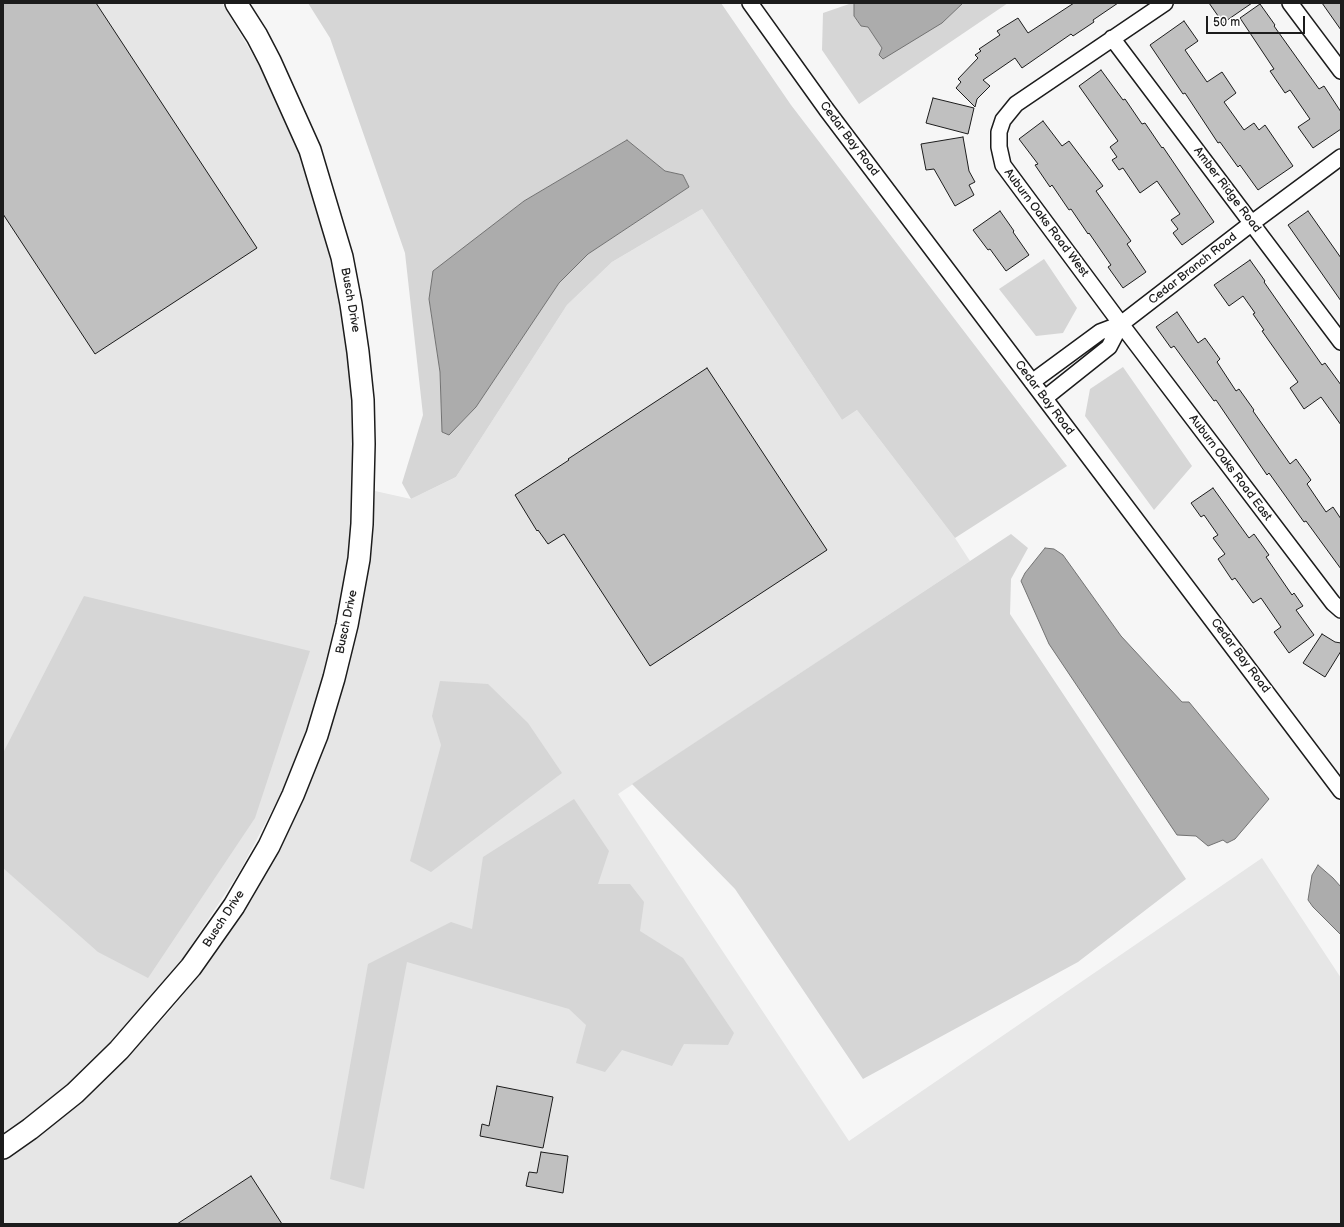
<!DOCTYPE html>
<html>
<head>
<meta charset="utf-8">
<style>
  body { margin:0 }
  #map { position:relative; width:1344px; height:1227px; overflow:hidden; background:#f6f6f6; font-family:"Balsamiq Sans",sans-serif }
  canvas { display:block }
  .frame { position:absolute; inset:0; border:4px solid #1c1c1c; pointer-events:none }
  .scale { position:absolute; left:1206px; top:16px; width:99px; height:18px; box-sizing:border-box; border:2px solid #1c1c1c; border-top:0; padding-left:5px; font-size:12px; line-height:14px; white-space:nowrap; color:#1c1c1c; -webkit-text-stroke:3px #fff; paint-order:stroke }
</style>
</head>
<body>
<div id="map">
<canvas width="1344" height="1227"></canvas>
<div class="frame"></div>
<div class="scale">50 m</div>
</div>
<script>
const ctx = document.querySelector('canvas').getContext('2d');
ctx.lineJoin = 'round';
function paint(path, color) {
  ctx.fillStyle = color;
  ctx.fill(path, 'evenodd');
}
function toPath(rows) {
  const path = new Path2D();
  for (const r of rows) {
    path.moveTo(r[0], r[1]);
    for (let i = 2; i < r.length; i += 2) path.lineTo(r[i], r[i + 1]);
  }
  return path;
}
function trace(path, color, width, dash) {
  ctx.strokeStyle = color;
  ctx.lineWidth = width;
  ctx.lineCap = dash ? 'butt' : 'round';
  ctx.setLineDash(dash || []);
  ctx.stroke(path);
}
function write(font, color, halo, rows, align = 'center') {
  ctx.font = font + ' "Balsamiq Sans",sans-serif';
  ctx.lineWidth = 3;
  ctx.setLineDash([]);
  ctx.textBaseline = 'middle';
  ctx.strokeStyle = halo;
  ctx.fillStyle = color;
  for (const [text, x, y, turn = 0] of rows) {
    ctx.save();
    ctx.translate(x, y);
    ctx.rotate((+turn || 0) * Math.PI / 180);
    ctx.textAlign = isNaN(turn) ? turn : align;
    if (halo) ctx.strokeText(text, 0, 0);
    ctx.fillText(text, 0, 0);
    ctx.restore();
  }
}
const built = toPath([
  [3,3,222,3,260,67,299,151,323,226,335,273,347,338,353,405,354,465,349,545,337,633,295,767,240,871,181,961,110,1048,44,1106,3,1133],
  [702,209,842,420,857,410,955,538,970,561,618,794,849,1141,1262,858,1341,978,1341,1224,3,1224,3,1159,36,1137,78,1104,115,1070,169,1012,201,973,251,901,296,815,314,773,333,722,350,664,369,559,375,491,411,499,456,477,567,305,612,262]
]);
const green = toPath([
  [308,3,721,3,791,105,1067,466,955,538,857,410,842,420,702,209,612,262,567,305,456,477,411,499,402,483,423,415,405,253,330,38],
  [627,140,665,171,683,175,689,187,588,254,559,283,476,407,449,435,442,432,440,372,429,299,434,271,524,201],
  [852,3,854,3,854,17,861,26,868,27,882,48,942,23,963,3,1008,3,859,104,822,50,823,13],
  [1044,259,1077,308,1063,333,1036,336,999,289],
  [1123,367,1192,466,1154,510,1085,416,1090,389],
  [1011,534,1028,548,1011,579,1010,614,1186,879,1078,962,863,1079,735,889,632,784],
  [84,596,310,651,255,818,148,978,98,952,3,868,3,753],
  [440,681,488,684,528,723,562,773,431,872,410,861,441,745,432,716],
  [574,799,609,851,598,884,630,884,644,902,640,931,683,958,734,1033,728,1045,684,1044,672,1066,622,1050,605,1072,576,1063,586,1025,569,1009,407,962,364,1189,330,1179,368,964,451,922,472,929,483,857]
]);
const water = toPath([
  [854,3,963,3,942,23,883,59,879,55,882,48,868,27,861,26,854,16,854,3],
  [627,140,665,171,683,175,689,187,588,254,559,283,476,407,449,435,442,432,440,372,429,299,433,271,524,201,627,140],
  [1045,548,1054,549,1063,555,1121,636,1182,702,1189,702,1269,799,1235,839,1227,843,1223,840,1208,846,1196,836,1177,835,1049,644,1021,581,1025,573,1045,548],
  [1318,865,1333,878,1341,887,1341,935,1313,907,1308,900,1312,875,1318,865]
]);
const building = toPath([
  [3,3,96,3,257,248,95,354,3,214,3,3],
  [1074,3,1118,3,1093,20,1094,22,1073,36,1071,34,1022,68,1015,58,983,80,990,86,977,99,975,107,956,88,961,82,958,79,978,58,975,55,981,51,979,49,1000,35,997,31,1018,18,1028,33,1074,3],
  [1209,3,1252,3,1223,23,1209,3],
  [1322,3,1341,3,1341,30,1322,3],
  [1260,4,1275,25,1274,26,1319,89,1324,86,1341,112,1341,129,1313,148,1298,127,1310,119,1290,90,1285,93,1270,71,1274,69,1240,18,1260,4],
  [1184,21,1198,41,1185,50,1207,82,1222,72,1236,93,1224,102,1244,130,1254,123,1259,130,1265,125,1293,166,1258,190,1240,165,1238,167,1220,142,1218,143,1185,93,1183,94,1150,45,1184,21],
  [1101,70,1123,100,1125,99,1142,124,1145,123,1162,148,1163,147,1214,222,1182,245,1173,233,1178,229,1171,220,1180,214,1157,181,1140,193,1123,168,1119,170,1112,160,1117,157,1110,147,1118,141,1079,86,1101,70],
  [933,98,974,108,968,134,926,123,933,98],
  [1043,121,1062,146,1069,141,1103,186,1096,191,1131,241,1127,244,1146,272,1123,288,1108,267,1111,265,1089,233,1088,234,1071,209,1069,210,1052,185,1050,187,1035,165,1038,164,1019,139,1043,121],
  [963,137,969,171,975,182,969,185,974,195,955,206,934,169,926,170,921,144,963,137],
  [1000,211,1014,231,1013,232,1029,255,1006,271,990,249,988,250,973,230,1000,211],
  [1308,211,1341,258,1341,301,1288,225,1308,211],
  [1250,260,1265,281,1264,282,1322,365,1325,363,1341,385,1341,425,1321,397,1304,409,1290,388,1298,382,1262,331,1264,330,1253,314,1255,313,1243,296,1229,306,1214,285,1250,260],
  [1177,312,1198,343,1205,338,1220,359,1217,362,1236,391,1239,389,1254,410,1253,411,1290,464,1296,459,1311,480,1307,484,1326,512,1333,507,1341,519,1341,569,1306,521,1304,522,1269,473,1267,475,1216,400,1214,401,1174,346,1171,348,1156,327,1177,312],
  [707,368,827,550,650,666,564,534,548,544,538,530,537,531,515,495,569,460,568,459,707,368],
  [1213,488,1249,538,1254,534,1269,555,1266,557,1292,595,1294,593,1303,606,1296,610,1314,635,1289,653,1274,632,1281,627,1261,598,1253,603,1235,578,1232,580,1218,559,1225,554,1213,538,1218,535,1204,515,1201,517,1191,503,1213,488],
  [1322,634,1335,642,1341,643,1341,651,1325,677,1303,663,1322,634],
  [497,1086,553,1097,543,1148,480,1136,482,1124,489,1126,497,1086],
  [541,1152,568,1156,563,1193,526,1186,529,1172,537,1173,541,1152],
  [251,1176,282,1224,177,1224,251,1176]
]);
const street = toPath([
  [750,3,826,109,1341,791],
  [1165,3,1016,104,1003,120,999,132,999,147,1003,165,1121,324,1333,603,1341,610],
  [1290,3,1341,71],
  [1112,38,1341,342],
  [1121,324,1252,223,1341,157],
  [1032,382,1100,332,1121,324,1109,347,1045,398]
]);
const secondary = toPath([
  [3,1148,30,1129,75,1093,119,1050,191,967,234,906,269,846,293,795,317,735,334,678,347,625,359,559,362,524,364,444,363,400,358,352,351,304,342,257,310,150,270,61,257,36,236,3]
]);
const streetNames = [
  ["Cedar Bay Road",849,139,53],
  ["Amber Ridge Road",1227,190,53],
  ["Auburn Oaks Road West",1046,223,53],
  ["Cedar Branch Road",1193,269,-38],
  ["Busch Drive",350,300,80],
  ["Cedar Bay Road",1044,398,53],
  ["Auburn Oaks Road East",1230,468,53],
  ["Busch Drive",347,622,-78],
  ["Cedar Bay Road",1240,656,53],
  ["Busch Drive",224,919,-57]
];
paint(built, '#e6e6e6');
paint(green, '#d6d6d6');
paint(water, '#acacac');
trace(water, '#727272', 1);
paint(building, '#c0c0c0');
trace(building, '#1c1c1c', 1);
trace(street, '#1c1c1c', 18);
trace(secondary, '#1c1c1c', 24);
trace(street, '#fff', 15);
trace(secondary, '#fff', 21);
write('12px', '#1c1c1c', '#fff', streetNames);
</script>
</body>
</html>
